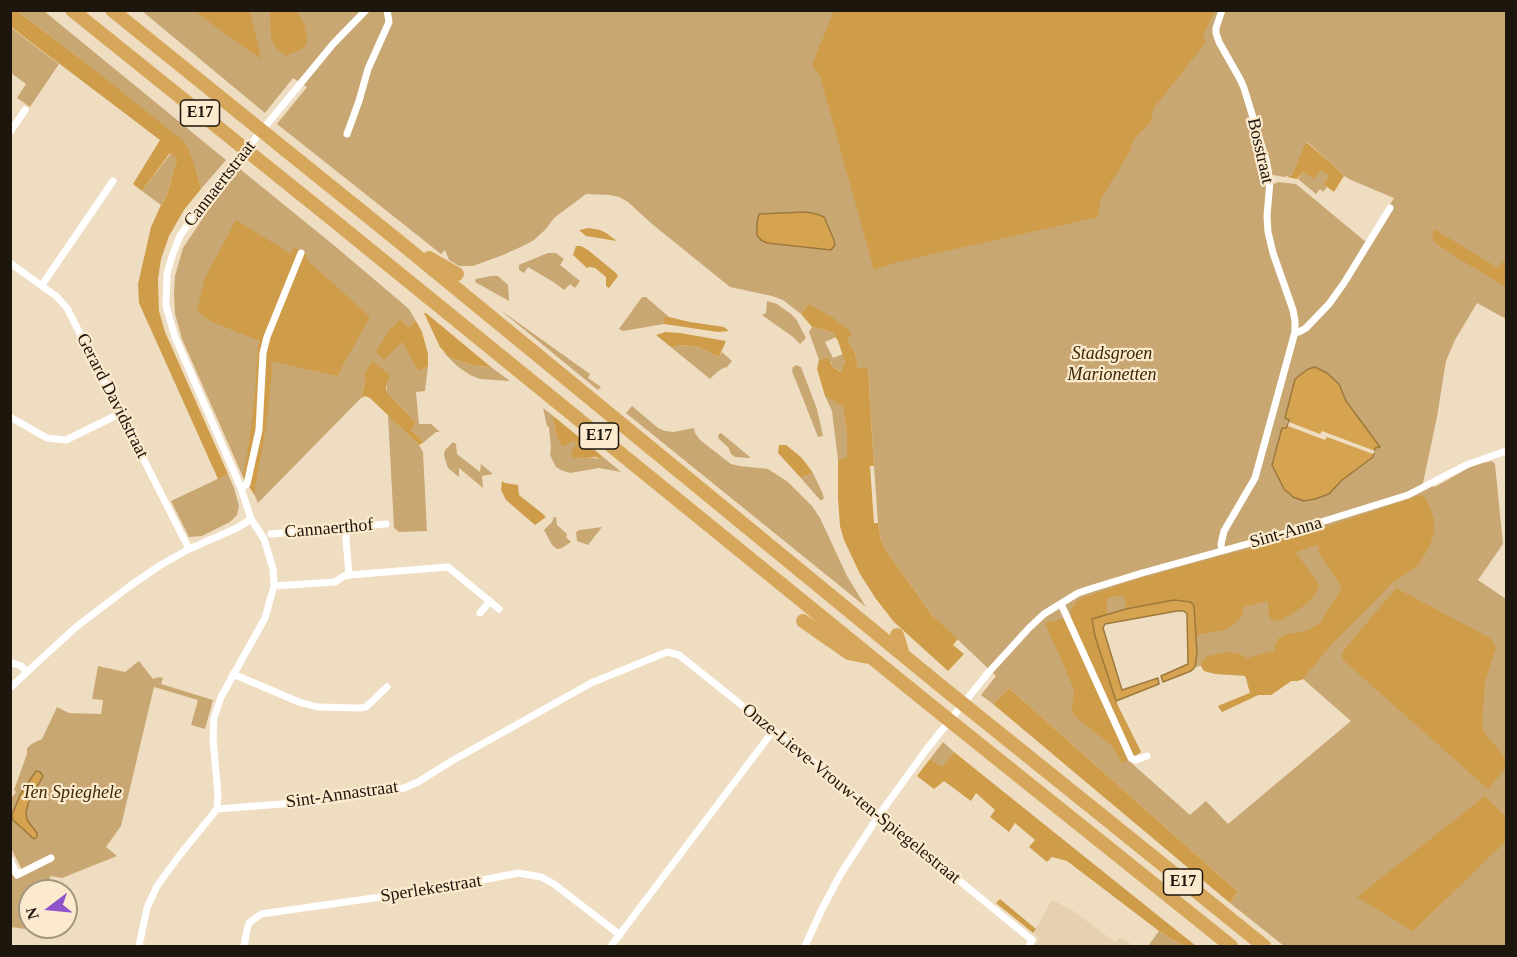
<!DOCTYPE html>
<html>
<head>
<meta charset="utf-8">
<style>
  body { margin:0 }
  #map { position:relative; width:1517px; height:957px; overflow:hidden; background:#efddc2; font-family:Georgia,serif }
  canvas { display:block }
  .frame { position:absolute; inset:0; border:12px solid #1c160c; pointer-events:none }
  .north { position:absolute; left:18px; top:879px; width:60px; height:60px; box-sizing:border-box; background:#fceace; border:2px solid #a29580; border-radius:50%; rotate:254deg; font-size:16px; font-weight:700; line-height:24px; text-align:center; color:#1c160c }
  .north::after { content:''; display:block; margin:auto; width:21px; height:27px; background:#9054ca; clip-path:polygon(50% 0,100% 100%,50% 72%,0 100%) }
</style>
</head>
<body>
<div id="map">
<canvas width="1517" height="957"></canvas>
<div class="frame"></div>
<div class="north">N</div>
</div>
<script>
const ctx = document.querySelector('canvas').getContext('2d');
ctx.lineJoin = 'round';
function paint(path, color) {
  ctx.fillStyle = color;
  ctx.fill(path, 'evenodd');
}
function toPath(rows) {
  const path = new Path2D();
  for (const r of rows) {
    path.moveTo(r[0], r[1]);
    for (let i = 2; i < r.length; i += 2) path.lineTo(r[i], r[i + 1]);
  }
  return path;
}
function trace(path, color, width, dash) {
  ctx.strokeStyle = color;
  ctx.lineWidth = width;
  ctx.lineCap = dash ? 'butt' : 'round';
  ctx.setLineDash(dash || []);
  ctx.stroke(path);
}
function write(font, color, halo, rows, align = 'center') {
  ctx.font = font + ' Georgia,serif';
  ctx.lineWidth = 4.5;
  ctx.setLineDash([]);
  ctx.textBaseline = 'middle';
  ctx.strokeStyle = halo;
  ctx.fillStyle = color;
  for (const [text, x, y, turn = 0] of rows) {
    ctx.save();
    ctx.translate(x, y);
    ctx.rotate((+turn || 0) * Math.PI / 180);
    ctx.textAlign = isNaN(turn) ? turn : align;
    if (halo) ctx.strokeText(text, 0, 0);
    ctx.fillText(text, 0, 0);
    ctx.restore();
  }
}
const built = toPath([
  [1052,900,1072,910,1116,943,1120,937,1134,946,1035,946,1039,938,1033,933]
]);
const green = toPath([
  [17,11,44,11,226,160,201,189,195,166,86,63],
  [142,11,1506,11,1506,319,1477,303,1455,340,1446,361,1437,417,1423,483,1435,487,1474,465,1492,461,1495,464,1503,544,1478,580,1506,599,1506,946,1284,946,1230,903,1238,892,1009,688,993,704,981,695,996,676,932,615,885,549,881,540,878,523,874,466,868,368,858,368,855,352,847,340,808,304,801,314,783,300,772,296,730,287,652,224,628,202,619,197,610,195,586,194,554,218,545,230,534,240,527,244,503,255,473,266,459,266,449,260,445,250,441,254,277,124,307,87,293,78,265,113],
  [1307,142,1330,162,1344,176,1351,180,1394,198,1366,242,1296,184,1278,182,1274,184,1273,175,1284,177,1292,175],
  [1194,606,1197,653,1195,667,1201,666,1204,671,1216,674,1245,676,1250,693,1218,706,1222,712,1258,695,1271,695,1291,681,1297,681,1303,679,1351,721,1228,824,1206,801,1190,815,1128,760,1141,752,1118,706,1092,619],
  [10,27,59,64,30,107,17,98,26,84,11,73],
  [171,153,177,159,166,198,161,205,142,191],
  [240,169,336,247,409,309,416,321,409,327,400,319,402,342,418,369,423,369,428,366,425,391,416,392,419,424,431,424,440,432,436,432,424,442,411,430,416,423,387,392,387,381,366,379,361,398,258,503,254,494,243,477,182,339,175,314,174,294,175,276,183,248,209,209],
  [1321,170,1329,176,1323,184,1327,187,1323,192,1320,189,1316,194,1298,179,1303,172],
  [548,253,556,253,564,259,560,265,580,281,575,288,570,284,564,290,555,283,528,267,524,273,519,270,519,265,521,264],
  [491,276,498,276,508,285,509,301,475,282,476,279],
  [642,297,646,297,669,317,666,317,663,320,664,324,623,331,619,329],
  [767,301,777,304,791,314,796,319,806,338,800,344,793,337,762,315,766,313],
  [499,309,590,374,588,378,601,387,598,390],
  [812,327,825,330,833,333,836,337,825,342,833,358,843,354,845,362,842,372,833,367,831,362,823,359,819,360,809,332],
  [679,345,698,347,719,357,722,352,732,361,726,368,725,367,717,372,710,379,672,348],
  [442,351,453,359,476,366,491,367,510,381,480,379,470,375,457,366],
  [796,365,801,367,817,409,823,436,818,437,792,371,793,367],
  [825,396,843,406,847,435,847,459,838,460,832,411],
  [632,406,658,428,665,431,673,432,694,428,695,433,700,440,731,464,740,466,768,469,788,482,812,506,820,518,847,576,866,607,626,413],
  [543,408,552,415,556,434,569,442,573,441,577,444,576,458,588,457,600,459,602,456,621,472,599,468,570,473,561,470,556,467,550,455,551,448,549,427,547,426],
  [388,415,419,445,423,452,427,531,399,532,394,528],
  [721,433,750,457,750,458,735,457,731,454,728,447,718,438,719,434],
  [453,442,456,444,457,454,480,472,481,464,493,474,482,476,483,488,459,468,459,477,448,468,445,459,444,454,445,450],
  [813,473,822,492,824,498,822,500,820,500,800,477,803,477],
  [228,474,234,488,239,506,237,515,230,522,202,536,189,537,171,501],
  [554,517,556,517,557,525,567,534,566,537,571,542,562,548,557,549,552,545,544,530,552,522],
  [602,527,588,545,577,541,576,532,580,530],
  [139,661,153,679,159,677,163,678,161,684,213,700,205,729,191,725,198,700,154,687,121,826,106,847,117,856,62,878,51,876,47,886,48,891,30,891,30,907,28,907,25,929,11,927,11,876,14,874,24,874,11,848,10,800,16,792,14,790,27,754,27,748,33,743,42,739,57,707,69,713,101,714,103,700,92,699,98,666,125,672],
  [943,742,954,752,942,768,930,759],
  [1159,931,1183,946,1148,946]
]);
const forest = toPath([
  [270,10,297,11,305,26,307,40,305,47,286,56,278,50,271,38],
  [10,11,17,11,86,63,182,140,188,149,195,166,201,189,184,210,169,236,161,259,158,279,159,311,165,332,228,474,218,479,139,303,138,284,151,227,161,205,166,198,177,159,170,153,142,191,133,184,160,140,11,27],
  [195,11,250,11,261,59,209,22],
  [1152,11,1215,11,1203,35,1206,42,1154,108,1151,122,1133,140,1130,152,1101,198,1098,217,897,262,874,270,820,76,812,65,834,11],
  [1306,142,1330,162,1344,176,1334,192,1323,184,1329,176,1321,170,1314,179,1303,172,1297,179,1287,177,1292,175],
  [236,220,291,254,294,247,307,255,306,259,370,317,337,376,271,361,272,372,266,427,254,494,243,477,249,443,255,394,258,346,260,341,210,321,197,311,205,278],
  [589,228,600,230,606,233,617,241,586,236,579,230],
  [1434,229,1498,268,1506,258,1506,287,1456,257,1434,242,1432,234],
  [576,246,581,246,588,250,616,273,618,276,609,288,606,286,606,277,595,268,590,267,587,268,573,255],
  [808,304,832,317,852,333,847,340,855,352,858,368,868,368,874,466,870,466,874,523,878,523,881,540,885,549,932,615,958,639,953,645,964,654,948,671,894,622,876,599,860,574,844,540,840,526,838,499,838,460,847,458,847,435,843,407,825,396,817,369,819,360,823,359,828,358,833,367,841,372,845,362,838,341,833,333,825,330,812,327,801,314],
  [424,313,426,313,491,367,476,366,453,359,448,356,440,347],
  [664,317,669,317,690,322,724,327,729,331,718,332,664,324,663,320],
  [400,319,409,327,416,321,422,332,428,354,428,366,423,369,418,370,402,342,384,360,376,352,389,331],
  [665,332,680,333,726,341,719,357,698,347,679,345,672,348,656,335],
  [372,361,390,375,386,387,387,392,416,423,411,430,424,442,419,445,370,398,365,396,361,398,366,379,363,376],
  [552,415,602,456,600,459,596,457,576,458,572,457,571,452,577,444,573,441,562,447,556,434],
  [779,445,786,445,791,449,802,458,813,473,803,477,800,477,778,453],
  [502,481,505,483,518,485,519,495,543,514,546,517,535,525,506,500,501,490],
  [1421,495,1424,496,1430,507,1434,519,1434,533,1430,545,1418,566,1392,583,1331,645,1303,679,1297,681,1291,681,1271,695,1258,695,1222,712,1218,706,1250,693,1247,679,1245,676,1241,675,1216,674,1204,671,1201,666,1202,661,1206,657,1211,655,1230,652,1238,653,1247,658,1274,651,1275,644,1279,638,1285,635,1308,630,1320,623,1342,587,1319,554,1318,545,1296,552,1319,585,1317,591,1314,596,1305,605,1280,621,1272,620,1269,616,1268,601,1244,607,1242,616,1237,622,1225,630,1196,635,1194,606,1174,600,1126,609,1124,595,1107,598,1107,615,1092,620,1095,636,1118,706,1141,752,1122,763,1111,745,1074,716,1072,710,1074,689,1045,623,1071,617,1071,609,1079,599,1128,582,1206,560,1273,543,1329,526],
  [1396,588,1490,638,1496,647,1485,682,1482,723,1484,732,1506,759,1506,768,1488,789,1343,660,1342,655,1344,650],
  [1009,688,1238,892,1230,903,993,704],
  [954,752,1196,946,1183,946,1159,931,1067,861,1052,857,1047,862,1029,847,1035,840,1015,823,1009,832,990,817,995,810,976,793,971,801,944,781,934,789,917,776,930,759,942,767],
  [1485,796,1506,817,1506,841,1413,931,1357,897],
  [1000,899,1036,929,1033,933,996,903]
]);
const water = toPath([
  [806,212,817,214,824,217,834,240,835,245,831,250,767,243,761,240,757,235,757,223,759,214,806,212],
  [1315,367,1327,373,1339,384,1346,401,1380,447,1375,448,1373,457,1342,480,1329,494,1315,499,1304,501,1293,497,1284,489,1272,465,1282,428,1286,428,1289,423,1289,420,1285,418,1295,379,1308,369,1315,367],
  [1174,600,1191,602,1194,606,1197,653,1195,667,1191,671,1163,682,1161,676,1188,664,1187,614,1184,611,1177,611,1105,624,1103,628,1122,690,1158,678,1159,684,1116,701,1095,636,1092,619,1126,609,1174,600],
  [36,771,40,772,43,776,29,801,26,812,27,820,37,833,37,837,34,839,13,820,12,815,20,795,36,771]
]);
const pier = toPath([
  [1289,422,1320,434,1322,431,1375,451,1373,454,1327,437,1325,440,1288,426]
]);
const minor = toPath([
  [1222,10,1216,28,1216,33,1219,42,1240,79,1244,88,1266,160,1270,181,1267,216,1268,232,1273,253,1293,310,1295,321,1295,332,1255,478,1224,531,1221,544,1222,551],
  [10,132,25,110],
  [347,134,359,101,368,69,389,22,387,10],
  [10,263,56,296,67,308,189,549],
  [42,285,113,181],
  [1295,332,1299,332,1306,328,1329,304,1344,283,1390,208],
  [10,417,47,438,66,440,121,413],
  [241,488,247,484,259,430,263,353,267,337,301,253],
  [271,534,386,524],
  [349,575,448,567,499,609],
  [274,586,335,582,344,576,349,575,345,527],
  [1061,604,1131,758,1136,760,1147,756],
  [480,613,490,601],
  [10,662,21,666,27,672],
  [233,674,299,702,317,707,360,708,366,707,387,687],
  [10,688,27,672,76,627,130,586,159,566,189,549,237,528,251,519],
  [217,809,218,795,213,739,214,718,221,697,265,618,274,586,273,569,264,539,251,519,241,488,175,337,166,306,167,274,172,256,180,236,204,201,333,44,366,10],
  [10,860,17,875,51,858],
  [139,946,147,908,157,886,179,856,217,809,334,800,404,788,418,782,450,762,591,683,667,652,679,655,879,815,1032,940,1029,946],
  [244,946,247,930,249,923,261,914,437,889,518,873,541,877,554,884,620,935],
  [611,946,773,731],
  [805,946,821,911,840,875,879,815,926,750,988,673,1029,628,1044,614,1078,593,1093,588,1142,573,1276,536,1408,495,1466,465,1506,451]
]);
const motorway = toPath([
  [72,10,327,215,929,704,1231,946],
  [112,10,396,239,942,687,1264,946],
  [429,258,457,274],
  [803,621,849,653,870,657],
  [897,635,903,655]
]);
const shields = [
  [200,113,39],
  [599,436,39],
  [1183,882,39]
];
const shieldNames = [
  ["E17",200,113],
  ["E17",599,436],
  ["E17",1183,882]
];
const streetNames = [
  ["Bosstraat",1260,151,77],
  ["Cannaertstraat",220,184,-52],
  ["Gerard Davidstraat",112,396,63],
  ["Cannaerthof",329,529,-5],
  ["Sint-Anna",1286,533,-16],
  ["Onze-Lieve-Vrouw-ten-Spiegelestraat",851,794,39],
  ["Sint-Annastraat",342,795,-8],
  ["Sperlekestraat",431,889,-9]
];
const parkNames = [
  ["Stadsgroen",1112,354],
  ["Marionetten",1112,375],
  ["Ten Spieghele",72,793]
];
paint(built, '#e7d0af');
paint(green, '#c8a773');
paint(forest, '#cf9d49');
paint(water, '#d6a350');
trace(water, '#9e793c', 1.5);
paint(pier, '#efddc2');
trace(minor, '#fff', 7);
trace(motorway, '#d6a75b', 14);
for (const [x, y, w] of shields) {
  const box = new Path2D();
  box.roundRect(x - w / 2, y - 13, w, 26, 4.5);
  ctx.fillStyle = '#fceace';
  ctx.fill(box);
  trace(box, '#1c160c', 1.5);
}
write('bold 16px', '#1c160c', null, shieldNames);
write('18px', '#1c160c', '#fceace', streetNames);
write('italic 18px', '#3c2802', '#fceace', parkNames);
</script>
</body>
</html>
